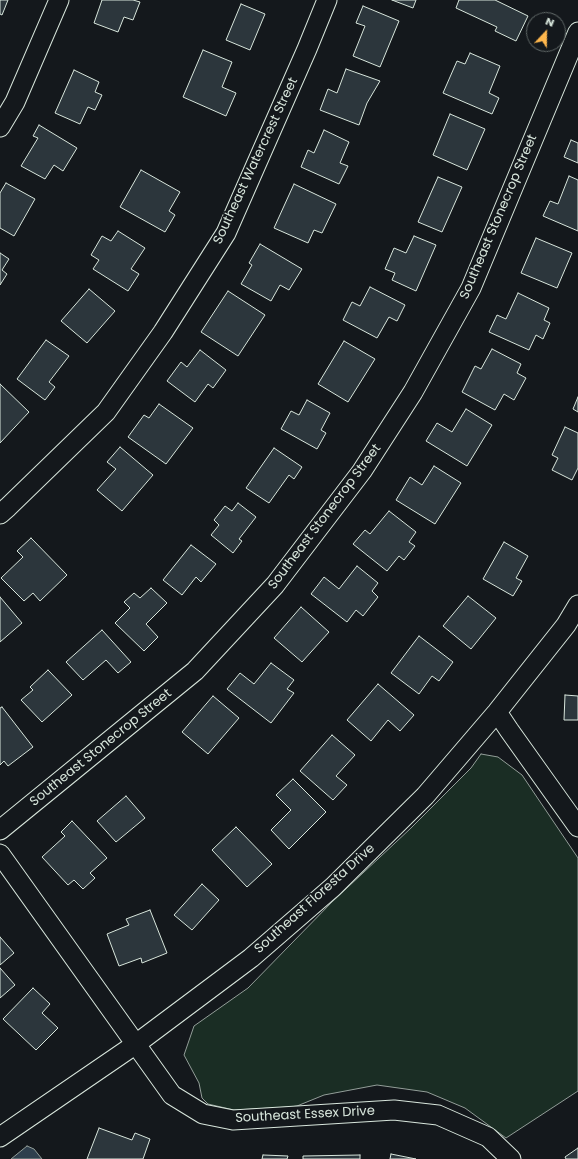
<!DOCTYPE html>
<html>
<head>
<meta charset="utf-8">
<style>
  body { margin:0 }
  #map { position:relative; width:578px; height:1159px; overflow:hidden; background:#14181c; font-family:Poppins,sans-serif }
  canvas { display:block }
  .north { position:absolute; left:526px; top:12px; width:40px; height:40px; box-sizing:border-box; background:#14181c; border:1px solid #626a69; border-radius:50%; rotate:22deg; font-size:11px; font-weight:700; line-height:16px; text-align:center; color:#d8e6dc }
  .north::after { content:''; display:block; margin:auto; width:14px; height:18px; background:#ffb74d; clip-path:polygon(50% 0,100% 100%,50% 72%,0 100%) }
</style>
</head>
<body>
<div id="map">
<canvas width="578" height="1159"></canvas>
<div class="north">N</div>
</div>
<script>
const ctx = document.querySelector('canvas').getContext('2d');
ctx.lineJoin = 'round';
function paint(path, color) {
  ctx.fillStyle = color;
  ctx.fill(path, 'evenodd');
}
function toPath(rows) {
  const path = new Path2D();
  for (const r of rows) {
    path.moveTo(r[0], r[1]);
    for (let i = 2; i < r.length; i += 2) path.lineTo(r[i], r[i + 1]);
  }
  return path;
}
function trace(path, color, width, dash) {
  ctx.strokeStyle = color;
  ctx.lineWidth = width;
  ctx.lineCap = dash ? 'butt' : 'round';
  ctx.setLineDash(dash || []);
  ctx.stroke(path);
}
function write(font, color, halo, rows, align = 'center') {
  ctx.font = font + ' Poppins,sans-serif';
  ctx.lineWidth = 3;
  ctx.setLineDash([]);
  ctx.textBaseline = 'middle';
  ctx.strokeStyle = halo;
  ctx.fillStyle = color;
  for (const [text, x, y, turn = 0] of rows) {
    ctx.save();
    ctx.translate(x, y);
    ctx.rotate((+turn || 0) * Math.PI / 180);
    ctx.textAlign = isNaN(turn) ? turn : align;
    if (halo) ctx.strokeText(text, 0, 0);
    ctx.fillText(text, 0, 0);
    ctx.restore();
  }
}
const green = toPath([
  [481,754,498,757,522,775,578,858,578,1091,506,1138,465,1108,427,1092,377,1085,324,1095,297,1106,290,1107,234,1110,208,1104,202,1098,199,1083,184,1055,194,1026,248,988,332,902,411,828,471,768,481,754]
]);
const water = toPath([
  [27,1146,34,1149,42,1159,11,1159,27,1146]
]);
const building = toPath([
  [0,0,8,0,2,15,0,14,0,0],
  [102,0,133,0,140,2,133,20,124,17,118,32,94,23,102,0],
  [392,0,416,0,413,8,392,0],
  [459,0,495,0,528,16,516,41,495,31,497,27,456,8,459,0],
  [241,4,265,14,250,50,226,40,241,4],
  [363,6,399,21,380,67,353,56,365,26,356,23,363,6],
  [203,50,232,62,222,87,236,93,226,116,183,97,203,50],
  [470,53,500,66,489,93,499,98,492,114,443,93,457,61,465,64,470,53],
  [346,69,380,81,367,103,359,125,320,110,328,89,337,93,346,69],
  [74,70,99,82,95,92,102,95,95,110,88,107,80,124,55,113,74,70],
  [450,114,485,129,467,170,433,155,450,114],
  [39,125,77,148,63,171,54,165,45,179,21,166,38,138,33,136,39,125],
  [324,130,349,142,340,163,348,166,339,184,301,167,308,150,314,153,324,130],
  [571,140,578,143,578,163,564,157,571,140],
  [141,170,180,192,169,211,175,215,165,232,120,207,141,170],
  [569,176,578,180,578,231,543,216,550,201,558,204,569,176],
  [438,177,462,187,442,232,418,222,438,177],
  [6,183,35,199,14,236,0,228,0,193,6,183],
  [294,184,336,204,322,233,314,230,308,243,274,228,294,184],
  [118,231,145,248,131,269,139,274,128,291,93,269,99,260,91,255,102,236,111,241,118,231],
  [414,236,436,245,416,291,392,280,395,273,385,269,394,248,406,253,414,236],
  [536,238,572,253,557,288,521,273,536,238],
  [260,244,302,269,289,290,280,285,271,301,241,284,252,265,249,263,260,244],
  [0,253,9,259,2,270,7,274,0,285,0,253],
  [370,287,405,305,397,321,389,317,377,338,343,320,352,302,360,306,370,287],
  [89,289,115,311,87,343,61,321,89,289],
  [228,291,265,315,238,356,201,332,228,291],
  [518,293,549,308,544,320,550,323,543,339,536,335,529,350,489,332,497,315,506,319,518,293],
  [46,340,69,356,49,382,55,387,45,400,17,379,46,340],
  [344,341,375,359,348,402,318,384,344,341],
  [492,349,521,364,517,373,526,378,514,400,504,394,495,410,462,392,475,366,481,369,492,349],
  [200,350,226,370,213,388,208,384,195,402,167,381,181,362,187,367,200,350],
  [0,384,29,412,0,443,0,384],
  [578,397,578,412,573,409,578,397],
  [307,400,330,413,321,430,326,433,317,449,281,429,291,411,299,415,307,400],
  [159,404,193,428,166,464,128,437,144,415,149,418,159,404],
  [466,409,492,425,467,466,426,441,437,423,452,432,466,409],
  [565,427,578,433,578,468,572,480,552,470,558,458,552,455,565,427],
  [120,447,153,475,122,511,97,490,116,469,107,462,120,447],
  [274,448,302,467,294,479,289,475,269,503,246,488,274,448],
  [434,466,461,483,435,524,396,500,410,477,422,485,434,466],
  [238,503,256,517,239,539,242,541,233,553,211,535,219,525,214,520,225,506,232,511,238,503],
  [389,511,416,532,409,542,415,546,404,560,399,556,387,571,353,544,365,530,370,534,389,511],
  [31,538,67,575,40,601,33,593,24,601,1,578,23,557,17,551,31,538],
  [504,542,528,556,516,578,522,581,513,596,483,579,504,542],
  [191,545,216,564,201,582,196,577,182,595,163,580,191,545],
  [357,566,378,583,372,591,378,597,363,616,356,610,347,622,311,594,324,577,339,589,357,566],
  [151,588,167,603,146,624,158,637,144,651,115,623,130,608,124,602,134,593,140,598,151,588],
  [468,596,496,618,471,649,443,626,468,596],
  [0,597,22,623,0,642,0,597],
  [301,607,329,632,302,662,274,638,301,607],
  [102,630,131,662,118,673,106,660,83,680,66,662,102,630],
  [419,636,453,662,439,681,432,676,419,694,391,673,419,636],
  [271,663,294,680,287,689,294,693,271,723,227,689,240,673,254,684,271,663],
  [48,670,72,695,42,722,21,700,33,690,30,687,48,670],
  [378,684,414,715,400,731,388,720,371,741,347,720,378,684],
  [565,695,578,696,578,720,564,720,565,695],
  [213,696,239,718,208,754,182,732,213,696],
  [2,707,33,747,8,766,4,761,0,765,0,708,2,707],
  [332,735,355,755,336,776,347,785,333,800,300,771,332,735],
  [293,779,326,812,289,849,271,830,291,810,276,795,293,779],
  [126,796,145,818,116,842,97,821,126,796],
  [72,821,107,858,90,873,95,878,83,889,74,880,68,885,42,857,65,836,61,832,72,821],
  [236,827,272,864,247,887,212,850,236,827],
  [202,884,219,900,192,930,174,915,202,884],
  [150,910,167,953,142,963,141,958,119,966,107,934,129,925,126,919,150,910],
  [0,937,14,953,0,965,0,937],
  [0,968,15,985,0,998,0,968],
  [33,988,50,1004,42,1013,58,1028,36,1050,3,1019,33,988],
  [99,1128,132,1140,135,1133,150,1139,143,1159,87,1159,99,1128],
  [578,1148,578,1159,566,1159,565,1157,578,1148],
  [391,1154,416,1159,390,1159,391,1154],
  [263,1155,288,1156,287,1159,262,1159,263,1155],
  [360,1155,360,1159,303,1159,303,1156,360,1155]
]);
const minor = toPath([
  [0,127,15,102,59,0],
  [0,514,8,507,106,412,163,332,226,233,307,49,327,0],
  [497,712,509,730,578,827],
  [0,830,195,671,275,585,362,471,413,392,471,288,578,32],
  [0,854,172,1095,203,1114,233,1120,394,1110,438,1115,488,1137,511,1159],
  [0,1137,136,1044,251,958,333,887,425,796,497,712,566,625,578,605]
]);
const streetNames = [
  ["Southeast Watercrest Street",256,161,-65],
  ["Southeast Stonecrop Street",499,217,-67],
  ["Southeast Stonecrop Street",325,517,-53],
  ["Southeast Stonecrop Street",101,748,-39],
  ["Southeast Floresta Drive",315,899,-42],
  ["Southeast Essex Drive",305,1115,-3]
];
paint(green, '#1a2d24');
trace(green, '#939e99', 1);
paint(water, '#2f3f4d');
trace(water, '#939e99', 1);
paint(building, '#2c363c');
trace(building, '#d8e6dc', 1);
trace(minor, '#d8e6dc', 21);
trace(minor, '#14181c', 19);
write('13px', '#d8e6dc', '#14181c', streetNames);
</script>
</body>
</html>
